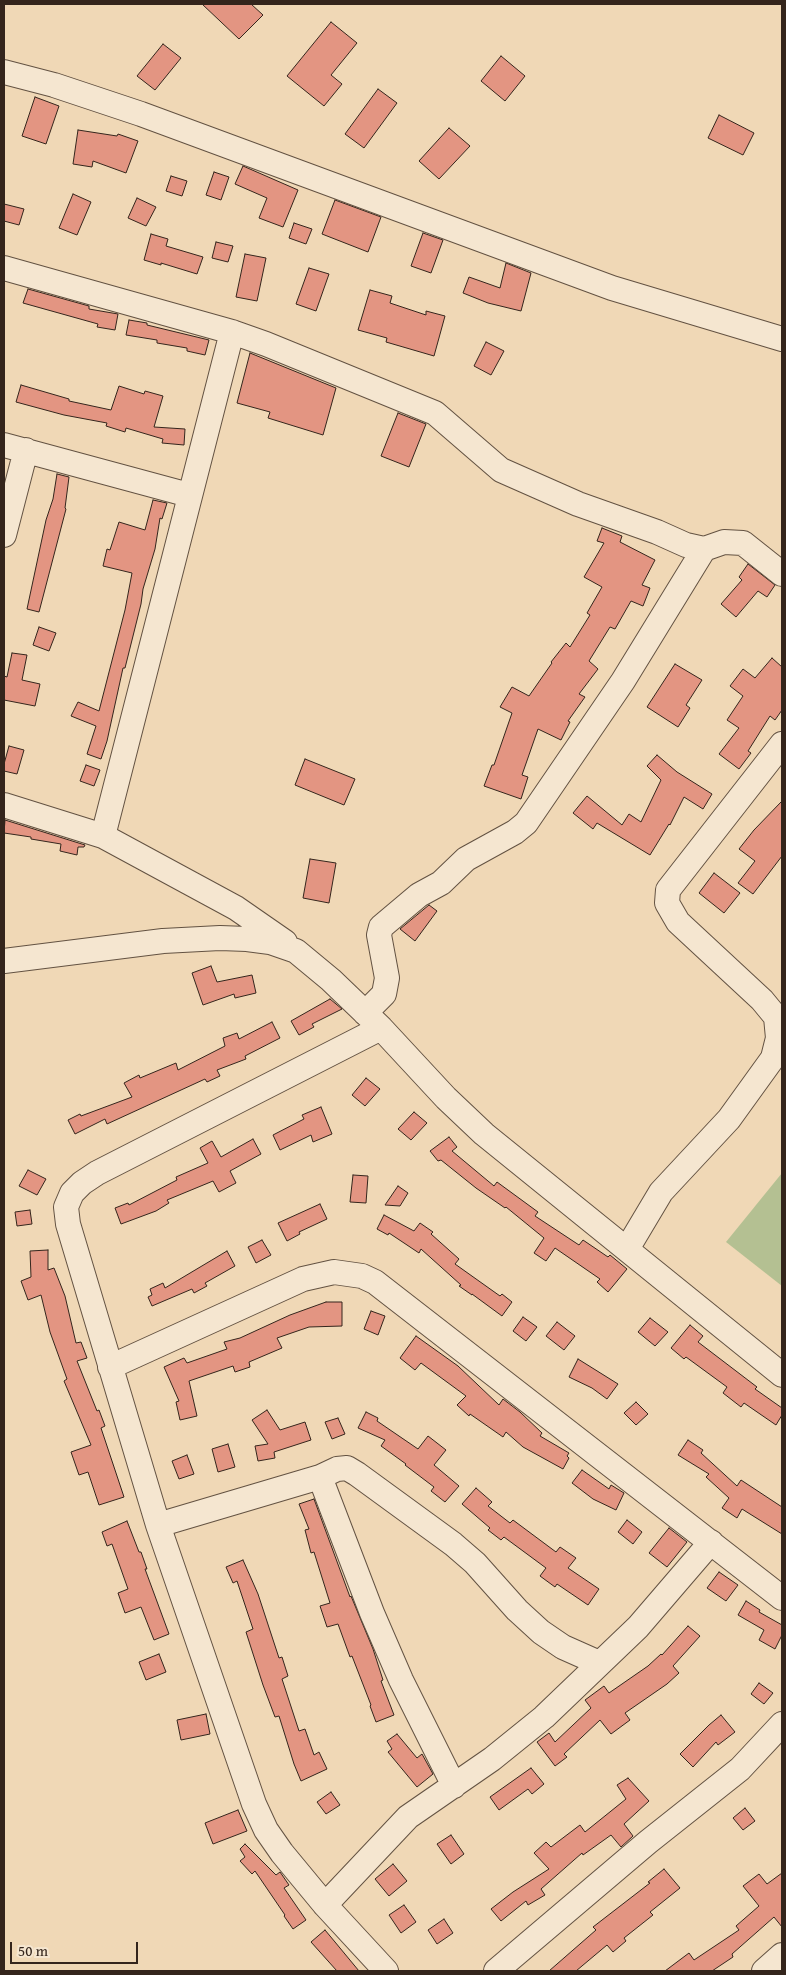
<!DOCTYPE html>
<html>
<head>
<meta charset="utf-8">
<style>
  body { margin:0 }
  #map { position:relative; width:786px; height:1975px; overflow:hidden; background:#f0d8b6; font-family:"Gentium Book Plus",serif }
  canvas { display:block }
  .frame { position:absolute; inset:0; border:5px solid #34251c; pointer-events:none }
  .scale { position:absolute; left:10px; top:1942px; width:128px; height:22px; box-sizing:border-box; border:2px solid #34251c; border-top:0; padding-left:6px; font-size:15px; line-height:18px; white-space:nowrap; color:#34251c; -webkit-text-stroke:4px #f5e6d0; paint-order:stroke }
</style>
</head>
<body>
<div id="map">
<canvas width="786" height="1975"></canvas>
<div class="frame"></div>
<div class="scale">50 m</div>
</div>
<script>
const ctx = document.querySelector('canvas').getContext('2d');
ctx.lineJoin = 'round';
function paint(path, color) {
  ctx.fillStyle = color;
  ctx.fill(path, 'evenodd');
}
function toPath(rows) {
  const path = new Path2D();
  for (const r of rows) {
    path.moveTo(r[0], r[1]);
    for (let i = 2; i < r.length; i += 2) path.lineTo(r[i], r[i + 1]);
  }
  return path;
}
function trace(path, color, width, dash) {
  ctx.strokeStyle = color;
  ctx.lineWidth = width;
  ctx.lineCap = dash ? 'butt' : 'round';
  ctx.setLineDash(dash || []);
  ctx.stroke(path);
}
const green = toPath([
  [782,1173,782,1286,726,1242]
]);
const building = toPath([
  [202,4,251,4,263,15,239,39,202,4],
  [331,22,357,43,331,75,342,84,324,106,287,76,331,22],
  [163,44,181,58,155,90,137,76,163,44],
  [501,56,525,76,505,101,481,81,501,56],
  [378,89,397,103,364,148,345,134,378,89],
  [35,97,59,106,46,144,22,136,35,97],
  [719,115,754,133,743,155,708,138,719,115],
  [449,128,470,146,439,179,419,161,449,128],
  [78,130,117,136,118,134,138,141,126,173,93,161,92,167,73,164,78,130],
  [243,166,298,190,283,227,259,218,267,198,235,184,243,166],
  [214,172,229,177,221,200,206,195,214,172],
  [171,176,187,181,182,196,166,191,171,176],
  [73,194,91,202,77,235,59,228,73,194],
  [137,198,156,207,146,226,128,218,137,198],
  [335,200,381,217,368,252,322,234,335,200],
  [4,204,24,209,19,225,4,221,4,204],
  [294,223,312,229,306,244,289,238,294,223],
  [423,233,443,240,431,273,411,266,423,233],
  [151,234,168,239,166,246,203,257,197,274,161,263,161,265,144,260,151,234],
  [216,242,233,246,228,262,212,258,216,242],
  [245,254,266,258,257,301,236,297,245,254],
  [506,263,531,273,521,311,488,303,463,293,469,277,500,288,506,263],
  [309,268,329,274,316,311,296,304,309,268],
  [28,289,89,306,89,309,118,314,115,330,97,327,98,324,23,303,28,289],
  [370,290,392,296,390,303,426,315,426,311,445,316,434,356,386,342,387,338,358,330,370,290],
  [129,320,147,323,147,325,209,340,205,355,187,351,187,348,157,343,157,340,126,335,129,320],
  [486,342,504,351,491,375,474,366,486,342],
  [250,353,336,388,323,435,268,418,270,412,237,403,250,353],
  [21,385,69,399,69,401,111,410,119,386,144,394,145,391,163,396,154,427,185,429,184,445,162,443,163,439,126,428,125,432,106,426,107,423,64,415,16,402,21,385],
  [398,413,426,424,409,467,381,456,398,413],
  [57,474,69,477,65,508,66,509,39,612,27,609,46,520,53,499,57,474],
  [153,500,167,503,162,519,160,518,155,549,143,589,141,604,125,668,123,668,107,741,101,759,87,754,96,726,71,716,78,702,99,711,125,610,132,573,103,566,107,549,110,550,119,522,145,530,153,500],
  [602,528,622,536,620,542,655,560,642,585,650,588,643,606,631,601,615,629,610,627,589,661,598,669,579,694,585,697,568,721,570,722,561,740,538,729,522,775,528,777,521,799,484,786,492,765,494,765,512,713,500,707,512,687,529,696,552,663,551,662,566,643,570,647,590,615,587,613,602,587,584,577,604,543,597,541,602,528],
  [748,564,775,585,767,597,758,591,736,617,721,604,742,580,739,577,748,564],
  [39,627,56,633,49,651,33,645,39,627],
  [12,653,27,655,22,680,40,684,35,706,4,700,4,676,7,677,12,653],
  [772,658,782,667,782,710,775,720,770,716,748,751,751,753,739,769,719,754,739,728,727,720,743,696,730,686,743,669,755,678,772,658],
  [675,664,702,680,686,705,690,708,678,727,647,707,675,664],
  [9,746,24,750,17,774,4,771,4,764,9,746],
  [657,755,677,772,712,794,703,809,684,797,670,825,669,824,650,855,597,823,593,829,573,813,587,796,622,825,629,814,641,822,661,780,647,766,657,755],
  [305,759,355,779,344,805,295,785,305,759],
  [86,765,100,770,94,786,80,781,86,765],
  [782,801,782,856,753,894,738,883,755,861,739,849,754,830,782,801],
  [5,820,85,845,84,847,78,847,77,855,60,851,61,844,31,839,31,837,4,833,5,820],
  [310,859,336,863,329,903,303,898,310,859],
  [714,873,740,893,724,913,699,893,714,873],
  [429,905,437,911,415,941,400,929,429,905],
  [211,966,217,982,252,975,256,993,235,998,234,994,203,1005,192,973,211,966],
  [330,999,342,1009,312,1024,314,1027,299,1035,291,1021,330,999],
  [272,1022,280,1038,245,1056,246,1059,217,1070,220,1076,207,1082,205,1079,107,1124,105,1119,75,1134,68,1120,80,1114,81,1116,132,1097,124,1083,139,1075,140,1078,176,1063,178,1070,225,1046,223,1038,237,1033,239,1039,272,1022],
  [366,1078,380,1089,365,1106,352,1095,366,1078],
  [321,1107,332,1134,313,1142,311,1135,280,1150,273,1135,304,1119,302,1115,321,1107],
  [414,1112,427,1123,411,1140,398,1129,414,1112],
  [449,1137,457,1147,452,1151,494,1186,497,1182,538,1212,535,1216,579,1245,583,1240,608,1257,610,1255,627,1269,608,1292,597,1282,600,1279,555,1248,546,1261,534,1253,544,1238,506,1207,505,1208,476,1188,441,1160,438,1161,430,1151,449,1137],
  [253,1139,261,1154,230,1171,236,1183,219,1192,213,1181,167,1200,169,1203,156,1211,121,1224,115,1208,128,1203,129,1205,177,1180,176,1177,208,1163,200,1148,212,1141,221,1157,253,1139],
  [28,1170,46,1179,37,1195,19,1186,28,1170],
  [353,1175,368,1176,366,1203,350,1202,353,1175],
  [398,1186,408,1193,400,1206,385,1205,398,1186],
  [320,1204,327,1219,299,1232,300,1234,287,1241,278,1223,320,1204],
  [30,1210,32,1224,17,1226,15,1212,30,1210],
  [384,1215,414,1231,420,1223,433,1232,431,1234,459,1259,455,1264,500,1296,502,1294,512,1302,502,1316,472,1294,472,1295,459,1286,461,1285,421,1249,419,1253,389,1233,388,1235,377,1229,384,1215],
  [262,1240,271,1255,256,1263,248,1247,262,1240],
  [48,1250,48,1270,54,1268,65,1296,76,1343,81,1342,87,1358,77,1361,97,1411,99,1410,105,1426,101,1428,124,1497,99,1505,88,1472,79,1475,71,1452,91,1445,64,1381,67,1379,50,1332,41,1295,28,1300,21,1281,31,1277,30,1251,48,1250],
  [227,1251,235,1266,205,1283,207,1286,194,1293,192,1289,152,1306,148,1297,152,1295,150,1289,163,1283,165,1288,227,1251],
  [326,1302,342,1302,342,1326,309,1327,277,1338,282,1348,249,1362,250,1367,235,1372,233,1366,189,1381,197,1416,180,1420,176,1402,179,1401,164,1367,184,1358,187,1363,227,1349,224,1342,240,1338,290,1315,326,1302],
  [371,1311,385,1316,378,1335,364,1329,371,1311],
  [523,1317,537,1327,526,1341,513,1331,523,1317],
  [650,1318,668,1332,655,1346,638,1332,650,1318],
  [557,1322,575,1336,564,1350,546,1336,557,1322],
  [690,1325,703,1336,698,1342,757,1387,755,1389,782,1408,782,1415,776,1425,744,1403,741,1407,723,1393,727,1387,686,1357,684,1359,671,1348,690,1325],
  [416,1336,458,1366,499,1405,503,1399,520,1412,542,1433,540,1436,569,1453,567,1456,569,1458,563,1469,523,1447,506,1432,503,1437,470,1414,469,1416,457,1405,466,1396,421,1363,415,1370,400,1358,416,1336],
  [578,1359,618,1384,607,1399,592,1388,569,1377,578,1359],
  [636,1402,648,1414,636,1425,624,1413,636,1402],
  [267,1410,280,1430,305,1422,311,1440,274,1452,275,1458,258,1461,255,1446,268,1444,252,1420,267,1410],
  [366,1412,378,1418,377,1421,418,1449,428,1436,446,1450,434,1465,459,1486,445,1502,431,1491,434,1487,405,1465,406,1464,381,1446,385,1440,358,1428,366,1412],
  [338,1418,345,1434,332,1439,325,1422,338,1418],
  [688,1440,703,1450,701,1453,737,1486,741,1480,782,1507,782,1534,742,1509,737,1518,722,1508,729,1498,706,1477,709,1474,678,1455,688,1440],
  [228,1444,235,1467,218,1472,212,1449,228,1444],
  [187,1455,194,1474,179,1479,172,1461,187,1455],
  [582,1470,609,1489,611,1485,624,1493,616,1510,593,1499,572,1483,582,1470],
  [476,1488,492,1502,488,1506,510,1523,513,1520,556,1552,560,1547,576,1558,568,1568,599,1589,588,1605,557,1584,555,1587,540,1576,546,1568,504,1537,501,1540,488,1530,490,1528,462,1504,476,1488],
  [314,1499,350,1597,351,1596,373,1649,383,1680,381,1681,394,1715,376,1722,370,1706,371,1705,352,1656,350,1657,338,1624,327,1627,320,1606,330,1603,314,1552,311,1553,305,1530,309,1529,299,1504,314,1499],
  [627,1520,642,1532,633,1544,618,1532,627,1520],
  [127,1521,139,1552,141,1552,147,1569,145,1569,169,1634,154,1640,141,1607,125,1613,118,1593,128,1589,112,1544,107,1546,102,1532,127,1521],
  [669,1528,687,1542,667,1567,649,1553,669,1528],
  [243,1560,258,1594,279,1658,282,1657,288,1676,282,1679,299,1731,305,1729,314,1755,319,1752,327,1769,301,1781,294,1764,279,1716,275,1717,263,1685,246,1632,253,1629,237,1581,233,1583,226,1567,243,1560],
  [719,1572,738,1585,726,1601,707,1588,719,1572],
  [746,1601,760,1610,759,1612,782,1625,782,1635,775,1649,759,1640,764,1630,738,1615,746,1601],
  [688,1626,700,1636,673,1666,679,1673,667,1684,625,1713,630,1720,611,1734,600,1720,564,1754,567,1757,555,1766,537,1742,549,1733,555,1742,591,1708,585,1700,604,1686,609,1693,648,1666,661,1654,662,1655,688,1626],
  [159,1654,166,1672,146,1680,139,1662,159,1654],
  [759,1683,773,1693,764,1704,751,1694,759,1683],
  [206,1714,210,1734,181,1740,177,1720,206,1714],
  [721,1715,735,1732,718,1745,716,1742,693,1767,680,1754,709,1725,721,1715],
  [397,1734,417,1758,422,1754,433,1774,417,1787,388,1752,392,1749,387,1741,397,1734],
  [531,1768,544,1784,532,1794,528,1789,499,1810,490,1797,531,1768],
  [628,1778,649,1801,624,1824,633,1836,621,1847,611,1835,583,1855,582,1853,541,1889,545,1895,528,1905,526,1901,501,1921,491,1909,513,1892,549,1869,534,1853,546,1842,551,1847,580,1825,585,1832,626,1799,617,1785,628,1778],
  [331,1792,340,1805,326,1814,317,1802,331,1792],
  [745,1808,755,1821,743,1830,733,1818,745,1808],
  [238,1810,247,1831,213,1844,205,1823,238,1810],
  [451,1835,464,1854,451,1864,437,1844,451,1835],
  [245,1844,276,1875,280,1872,289,1885,284,1888,306,1920,293,1929,284,1916,285,1915,255,1871,252,1874,240,1861,245,1857,240,1849,245,1844],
  [393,1864,407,1881,389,1896,375,1879,393,1864],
  [664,1869,680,1888,650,1912,653,1915,624,1938,626,1941,613,1952,607,1945,576,1971,549,1971,596,1930,593,1927,650,1883,648,1882,664,1869],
  [782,1873,782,1927,774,1917,732,1954,733,1957,712,1971,665,1971,689,1953,694,1960,739,1930,736,1926,759,1906,743,1886,759,1874,767,1884,782,1873],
  [404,1905,416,1922,401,1933,389,1915,404,1905],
  [444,1919,453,1933,437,1944,428,1930,444,1919],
  [325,1930,335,1942,359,1971,337,1971,311,1942,325,1930]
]);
const minor = toPath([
  [4,72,54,85,141,114,612,288,782,339],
  [4,268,232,332,266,344,435,413,501,470,578,504,657,532,686,545,704,549],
  [4,445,189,495],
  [4,535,26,450],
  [4,805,103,836,236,908,285,942],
  [103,836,232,332],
  [4,961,163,941,220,938,247,939,270,942,296,951,331,980,381,1028,446,1098,484,1134,782,1375],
  [365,1013,384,994,387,978,379,935,381,927,419,895,441,883,466,859,515,832,526,823,623,681,704,549,724,542,743,543,782,574],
  [381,1028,97,1173,82,1183,72,1193,66,1207,68,1224,158,1525,254,1804,266,1830,282,1853,325,1905,386,1971],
  [627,1249,661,1192,729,1119,773,1058,778,1038,776,1017,762,1000,678,922,667,903,668,890,782,744],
  [110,1367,303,1279,334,1272,362,1276,375,1282,782,1598],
  [320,1477,372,1613,401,1680,454,1786],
  [158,1525,320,1477,337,1469,347,1468,357,1474,453,1544,475,1563,517,1610,541,1632,563,1647,599,1663],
  [325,1905,408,1817,492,1759,544,1717,638,1627,711,1542],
  [496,1971,648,1842,740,1769,782,1724],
  [764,1971,782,1955]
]);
paint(green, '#b4c092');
paint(building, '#e39582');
trace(building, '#34251c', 1);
trace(minor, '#635242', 26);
trace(minor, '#f5e6d0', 24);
</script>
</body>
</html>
